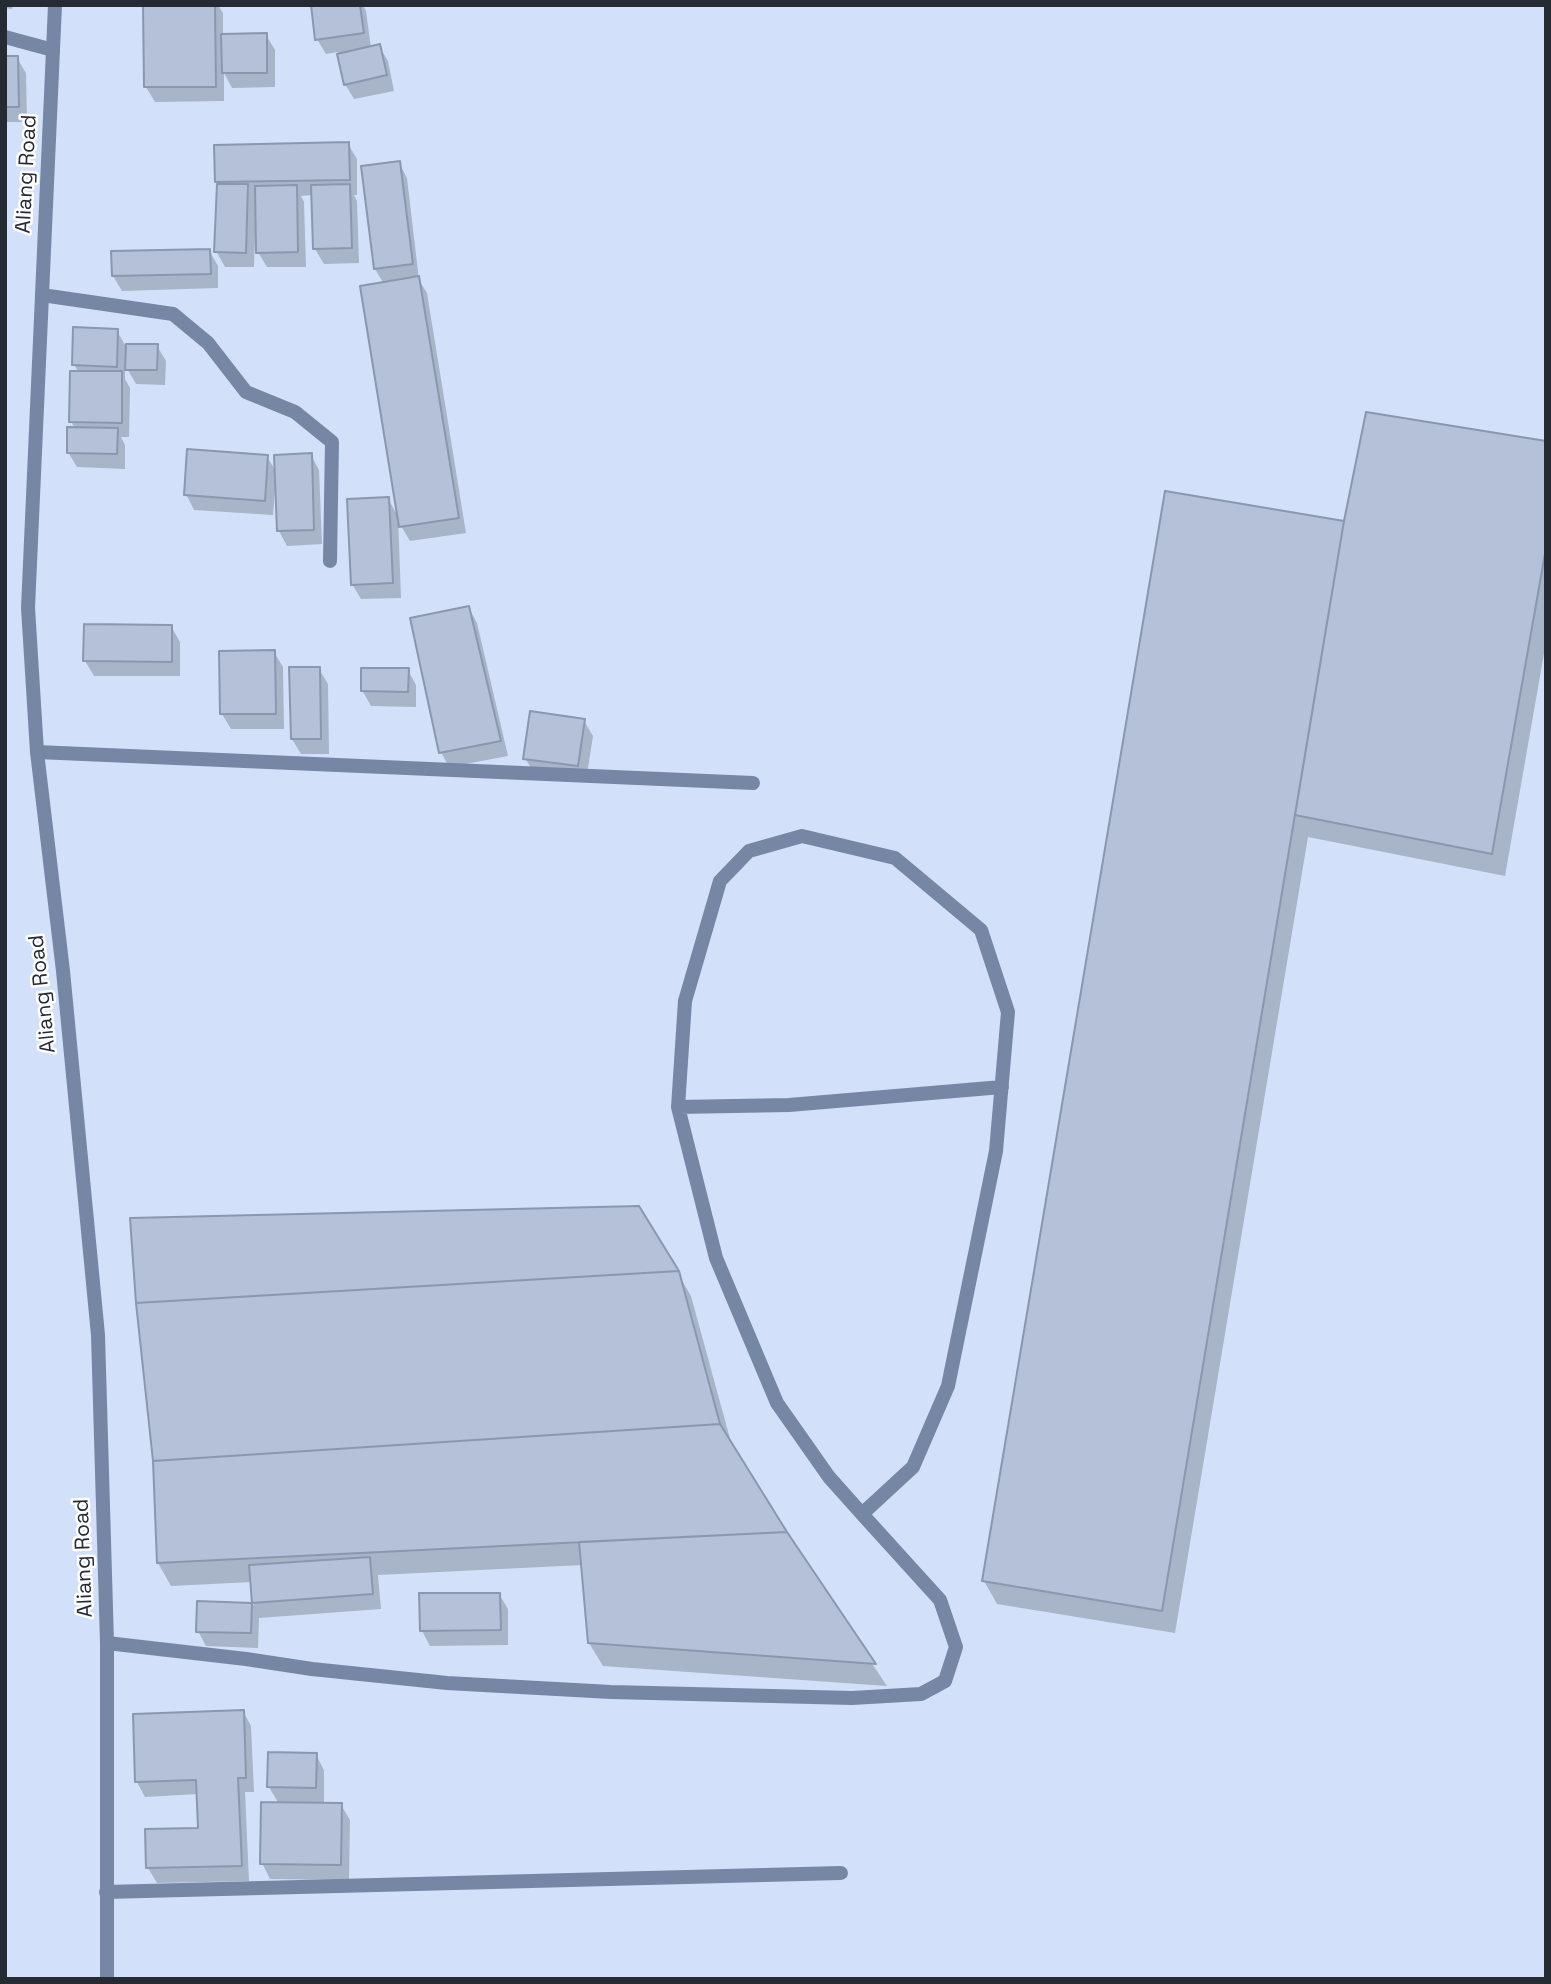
<!DOCTYPE html>
<html>
<head>
<meta charset="utf-8">
<style>
  body { margin:0 }
  #map { position:relative; width:1551px; height:1984px; overflow:hidden; background:#d2e1f9; font-family:"Space Grotesk",sans-serif }
  canvas { display:block }
  .frame { position:absolute; inset:0; border:7px solid #252a33; pointer-events:none }
</style>
</head>
<body>
<div id="map">
<canvas width="1551" height="1984"></canvas>
<div class="frame"></div>
</div>
<script>
const ctx = document.querySelector('canvas').getContext('2d');
ctx.lineJoin = 'round';
function paint(path, color) {
  ctx.fillStyle = color;
  ctx.fill(path, 'evenodd');
}
function toPath(rows) {
  const path = new Path2D();
  for (const r of rows) {
    path.moveTo(r[0], r[1]);
    for (let i = 2; i < r.length; i += 2) path.lineTo(r[i], r[i + 1]);
  }
  return path;
}
function trace(path, color, width, dash) {
  ctx.strokeStyle = color;
  ctx.lineWidth = width;
  ctx.lineCap = dash ? 'butt' : 'round';
  ctx.setLineDash(dash || []);
  ctx.stroke(path);
}
function write(font, color, halo, rows, align = 'center') {
  ctx.font = font + ' "Space Grotesk",sans-serif';
  ctx.lineWidth = 5;
  ctx.setLineDash([]);
  ctx.textBaseline = 'middle';
  ctx.strokeStyle = halo;
  ctx.fillStyle = color;
  for (const [text, x, y, turn = 0] of rows) {
    ctx.save();
    ctx.translate(x, y);
    ctx.rotate((+turn || 0) * Math.PI / 180);
    ctx.textAlign = isNaN(turn) ? turn : align;
    if (halo) ctx.strokeText(text, 0, 0);
    ctx.fillText(text, 0, 0);
    ctx.restore();
  }
}
const shadow = toPath([
  [5,5,13,5,12,9,5,8],
  [145,5,218,5,223,13,223,36,266,35,275,50,275,87,232,88,224,73,224,101,155,102,146,87],
  [313,5,363,5,366,11,371,48,379,46,388,61,394,91,354,99,345,84,338,52,326,54,317,39],
  [5,58,17,58,26,73,27,122,5,122],
  [348,144,357,159,357,195,354,195,357,201,359,263,324,264,315,249,313,195,301,196,304,202,306,267,267,267,258,252,258,237,255,236,254,267,225,267,216,251,219,185,217,181],
  [399,163,407,178,419,280,427,293,466,533,410,541,401,526,384,284,375,269],
  [209,250,218,266,218,288,122,291,113,276],
  [117,331,125,345,157,346,166,361,165,385,136,384,125,365,125,379,130,388,129,437,121,437,125,445,125,469,77,467,68,452,75,429,71,421,79,373,74,364],
  [1546,443,1546,642,1505,876,1308,837,1175,1633,997,1604,984,1581,1166,493,1346,523],
  [311,455,319,470,322,544,287,546,279,531,277,490,275,490,273,515,194,510,186,494,267,457,277,473],
  [388,499,398,516,401,598,361,599,352,584],
  [469,608,477,623,508,756,449,767,441,752],
  [171,626,180,642,180,676,94,676,85,661],
  [274,652,283,667,284,729,231,729,222,714],
  [291,669,319,669,328,684,329,754,301,754,292,739],
  [408,670,416,685,416,707,371,706,362,690],
  [584,721,593,736,586,781,534,773,525,758],
  [677,1272,691,1296,732,1446,785,1533,887,1686,603,1666,589,1643,583,1565,378,1575,381,1609,259,1618,258,1648,206,1646,198,1631,199,1603,254,1605,252,1582,171,1586,158,1563,155,1460],
  [499,1594,508,1609,508,1645,430,1646,422,1631],
  [243,1711,251,1726,254,1792,245,1792,249,1881,157,1883,148,1868,200,1830,198,1794,145,1797,137,1782],
  [316,1755,324,1770,324,1804,341,1805,350,1820,349,1880,270,1879,262,1863,279,1804,269,1787]
]);
const building = toPath([
  [143,5,215,5,216,87,144,87,143,5],
  [311,5,360,5,364,33,315,40,311,5],
  [267,33,267,73,222,73,221,34,267,33],
  [380,44,387,75,344,85,337,54,380,44],
  [5,56,18,56,19,107,5,107,5,56],
  [349,142,350,180,215,182,214,145,349,142],
  [400,161,413,264,374,269,361,166,400,161],
  [217,184,248,184,246,253,214,252,217,184],
  [350,184,352,248,313,249,311,185,350,184],
  [297,185,298,252,256,253,255,186,297,185],
  [210,249,211,274,112,276,111,251,210,249],
  [419,276,459,518,399,527,360,286,419,276],
  [73,327,118,329,117,367,72,365,73,327],
  [126,344,158,344,157,370,125,370,126,344],
  [70,371,122,371,122,423,69,422,70,371],
  [1366,412,1546,441,1546,548,1492,854,1295,815,1344,521,1366,412],
  [67,427,118,428,117,454,67,453,67,427],
  [187,449,268,455,265,501,184,495,187,449],
  [312,453,314,530,277,531,274,455,312,453],
  [1165,491,1344,521,1162,1611,982,1581,1165,491],
  [389,497,393,583,351,585,347,499,389,497],
  [469,606,501,741,439,753,410,618,469,606],
  [84,624,172,625,172,662,83,661,84,624],
  [275,650,276,714,220,714,219,651,275,650],
  [289,667,320,667,321,739,291,739,289,667],
  [361,668,409,668,408,692,361,691,361,668],
  [530,711,585,719,578,766,523,759,530,711],
  [639,1206,679,1271,136,1303,130,1218,639,1206],
  [679,1271,720,1424,153,1461,136,1303,679,1271],
  [720,1424,787,1532,157,1563,153,1461,720,1424],
  [787,1532,876,1664,588,1643,579,1542,787,1532],
  [370,1557,373,1594,252,1603,249,1565,370,1557],
  [419,1593,500,1593,501,1630,420,1631,419,1593],
  [197,1601,252,1603,251,1633,196,1632,197,1601],
  [244,1710,246,1778,238,1778,242,1866,146,1868,145,1829,198,1828,196,1780,135,1782,133,1714,244,1710],
  [268,1752,317,1753,316,1788,267,1787,268,1752],
  [261,1802,342,1803,341,1865,260,1864,261,1802]
]);
const service = toPath([
  [42,295,173,314,208,343,246,392,295,412,332,442,330,561],
  [678,1107,789,1105,1002,1087],
  [107,1643,246,1659,312,1669,447,1683,611,1692,852,1698,921,1694,945,1681,956,1647,940,1600,862,1514,829,1477,777,1403,716,1258,678,1107,685,1001,720,881,749,851,802,836,895,858,981,930,1008,1012,996,1151,948,1386,913,1467,862,1514]
]);
const minor = toPath([
  [5,37,53,50],
  [37,752,753,783],
  [106,1892,841,1873]
]);
const tertiary = toPath([
  [55,5,28,608,37,752,63,971,98,1335,107,1643,107,1979]
]);
const streetNames = [
  ["Aliang Road",27,174,-87],
  ["Aliang Road",43,994,-96],
  ["Aliang Road",84,1558,-92]
];
paint(shadow, '#0003');
paint(building, '#b4c1d9');
trace(building, '#8a97ae', 2);
trace(service, '#7587a5', 14);
trace(minor, '#7587a5', 14);
trace(tertiary, '#7587a5', 14);
write('21px', '#252a33', '#fff', streetNames);
</script>
</body>
</html>
